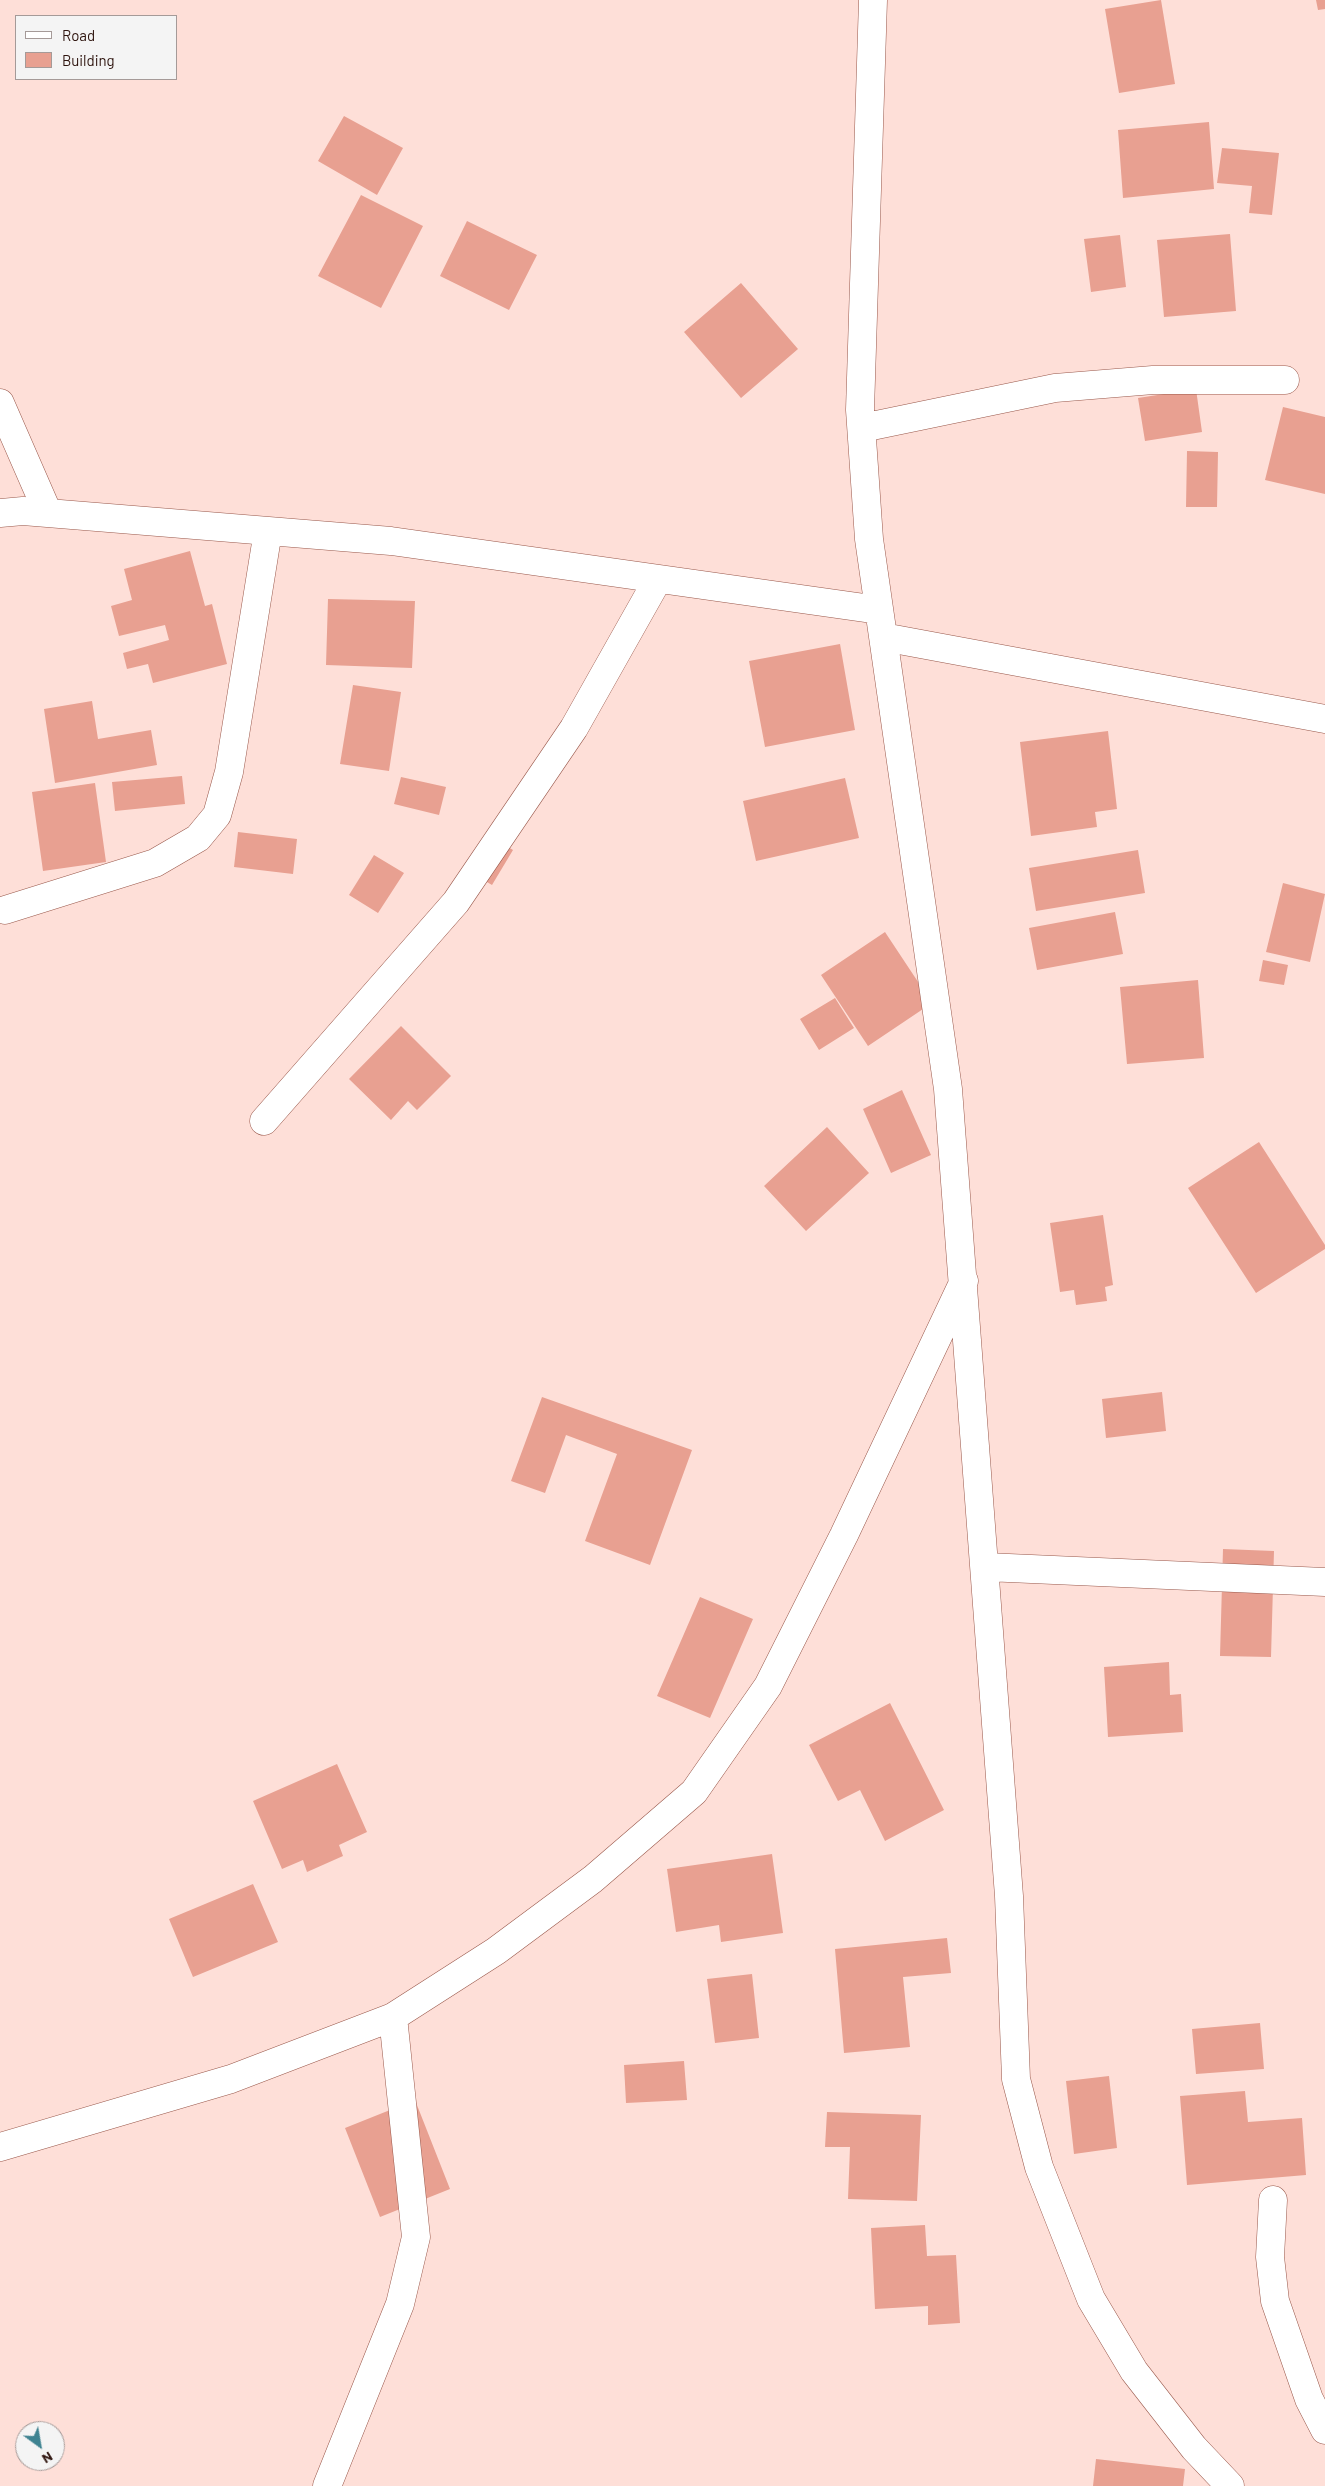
<!DOCTYPE html>
<html>
<head>
<meta charset="utf-8">
<style>
  body { margin:0 }
  #map { position:relative; width:1325px; height:2486px; overflow:hidden; background:#fedfd8; font-family:Barlow,sans-serif }
  canvas { display:block }
  .legend { position:absolute; left:15px; top:15px; width:162px; height:65px; box-sizing:border-box; background:#f4f4f4; border:1px solid #a59a98; margin:0; padding:6px 9px; list-style:none; font-size:15px; color:#2e140e }
  .legend li { display:flex; align-items:center; gap:10px; height:25px }
  .legend b { width:25px; border:1px solid #a59a98 }
  .north { position:absolute; left:15px; top:2421px; width:50px; height:50px; box-sizing:border-box; background:#f4f4f4; border:1px solid #a59a98; border-radius:50%; rotate:148deg; font-size:14px; font-weight:700; line-height:20px; text-align:center; color:#2e140e }
  .north::after { content:''; display:block; margin:auto; width:18px; height:22px; background:#3f8391; clip-path:polygon(50% 0,100% 100%,50% 72%,0 100%) }
</style>
</head>
<body>
<div id="map">
<canvas width="1325" height="2486"></canvas>
<ul class="legend">
<li><b style="height:6px;background:#fff"></b>Road</li>
<li><b style="height:14px;background:#e8a091"></b>Building</li>
</ul>
<div class="north">N</div>
</div>
<script>
const ctx = document.querySelector('canvas').getContext('2d');
ctx.lineJoin = 'round';
function paint(path, color) {
  ctx.fillStyle = color;
  ctx.fill(path, 'evenodd');
}
function toPath(rows) {
  const path = new Path2D();
  for (const r of rows) {
    path.moveTo(r[0], r[1]);
    for (let i = 2; i < r.length; i += 2) path.lineTo(r[i], r[i + 1]);
  }
  return path;
}
function trace(path, color, width, dash) {
  ctx.strokeStyle = color;
  ctx.lineWidth = width;
  ctx.lineCap = dash ? 'butt' : 'round';
  ctx.setLineDash(dash || []);
  ctx.stroke(path);
}
const building = toPath([
  [1161,0,1175,84,1119,93,1105,9],
  [1316,0,1325,0,1325,9,1318,10],
  [344,116,403,148,377,195,318,161],
  [1209,122,1214,189,1123,198,1118,130],
  [1222,148,1279,153,1272,215,1249,213,1252,186,1217,183],
  [361,195,423,226,381,308,318,276],
  [467,221,537,255,509,310,440,276],
  [1230,234,1236,311,1164,317,1157,240],
  [1120,235,1126,287,1091,292,1084,239],
  [741,283,798,349,741,398,684,332],
  [1196,389,1202,432,1145,441,1138,398],
  [1283,407,1325,417,1325,494,1265,480],
  [1187,451,1218,452,1217,507,1186,507],
  [190,551,205,606,212,604,227,664,153,683,148,664,127,669,123,653,169,640,165,625,119,636,111,606,132,600,124,569],
  [328,599,415,601,412,668,326,665],
  [840,644,855,730,765,747,749,661],
  [353,685,401,692,389,771,340,764],
  [92,701,98,739,151,730,157,765,55,783,44,709],
  [1108,731,1117,809,1095,812,1097,827,1031,836,1020,742],
  [182,776,185,804,115,811,112,782],
  [401,777,446,787,439,815,394,804],
  [845,778,859,838,756,861,743,801],
  [95,783,106,862,43,871,32,792],
  [238,832,297,839,293,874,234,867],
  [487,834,513,850,492,885,465,869],
  [1138,850,1145,893,1036,911,1029,868],
  [374,855,404,873,378,913,349,895],
  [1283,883,1325,894,1310,962,1266,952],
  [1115,912,1123,954,1037,970,1029,928],
  [885,932,932,1003,868,1046,821,975],
  [1263,960,1288,965,1284,985,1259,981],
  [1198,980,1204,1058,1127,1064,1120,987],
  [835,998,854,1028,819,1050,800,1019],
  [401,1026,451,1076,417,1110,408,1101,391,1120,349,1079],
  [902,1090,931,1155,891,1173,863,1109],
  [827,1127,869,1173,806,1231,764,1186],
  [1259,1142,1325,1245,1325,1249,1256,1293,1188,1188],
  [1103,1215,1113,1285,1105,1287,1107,1301,1076,1305,1074,1290,1060,1292,1050,1223],
  [1162,1392,1166,1431,1106,1438,1102,1399],
  [542,1397,692,1450,650,1565,585,1541,617,1454,566,1435,545,1493,511,1481],
  [1223,1549,1274,1551,1271,1657,1220,1656],
  [700,1597,753,1619,710,1718,657,1696],
  [1169,1662,1170,1695,1181,1694,1183,1732,1108,1737,1104,1667],
  [890,1703,944,1810,885,1841,860,1790,838,1801,809,1745],
  [337,1764,367,1832,339,1845,343,1856,307,1872,303,1860,282,1869,253,1801],
  [772,1854,783,1933,721,1942,719,1925,676,1932,667,1869],
  [253,1884,278,1942,193,1977,169,1919],
  [947,1938,951,1973,903,1977,910,2047,844,2053,835,1949],
  [752,1974,759,2038,715,2043,707,1979],
  [1260,2023,1264,2069,1196,2074,1192,2029],
  [684,2061,687,2100,626,2103,624,2065],
  [1109,2076,1117,2148,1074,2154,1066,2081],
  [1245,2091,1248,2122,1302,2118,1306,2175,1187,2185,1180,2096],
  [415,2100,450,2189,380,2217,345,2128],
  [827,2112,921,2115,917,2201,848,2199,850,2147,825,2147],
  [925,2225,927,2256,956,2255,960,2323,928,2325,928,2306,875,2309,871,2228],
  [1096,2459,1185,2469,1183,2486,1093,2486]
]);
const minor = toPath([
  [873,0,860,410,869,539,948,1089,1009,1896,1016,2079,1039,2167,1091,2299,1134,2371,1194,2448,1230,2486],
  [0,403,48,513],
  [862,428,1055,388,1153,380,1285,380],
  [0,513,23,511,391,541,879,610],
  [883,637,1325,719],
  [5,910,155,863,198,838,217,815,229,772,268,531],
  [264,1121,456,902,574,728,658,579],
  [986,1567,1325,1582],
  [0,2147,231,2079,393,2017,496,1951,593,1879,694,1792,768,1686,844,1535,964,1281],
  [1273,2200,1270,2257,1275,2301,1309,2399,1325,2430],
  [327,2486,400,2304,416,2237,393,2017]
]);
paint(building, '#e8a091');
trace(minor, '#99584b', 29);
trace(minor, '#fff', 28);
</script>
</body>
</html>
